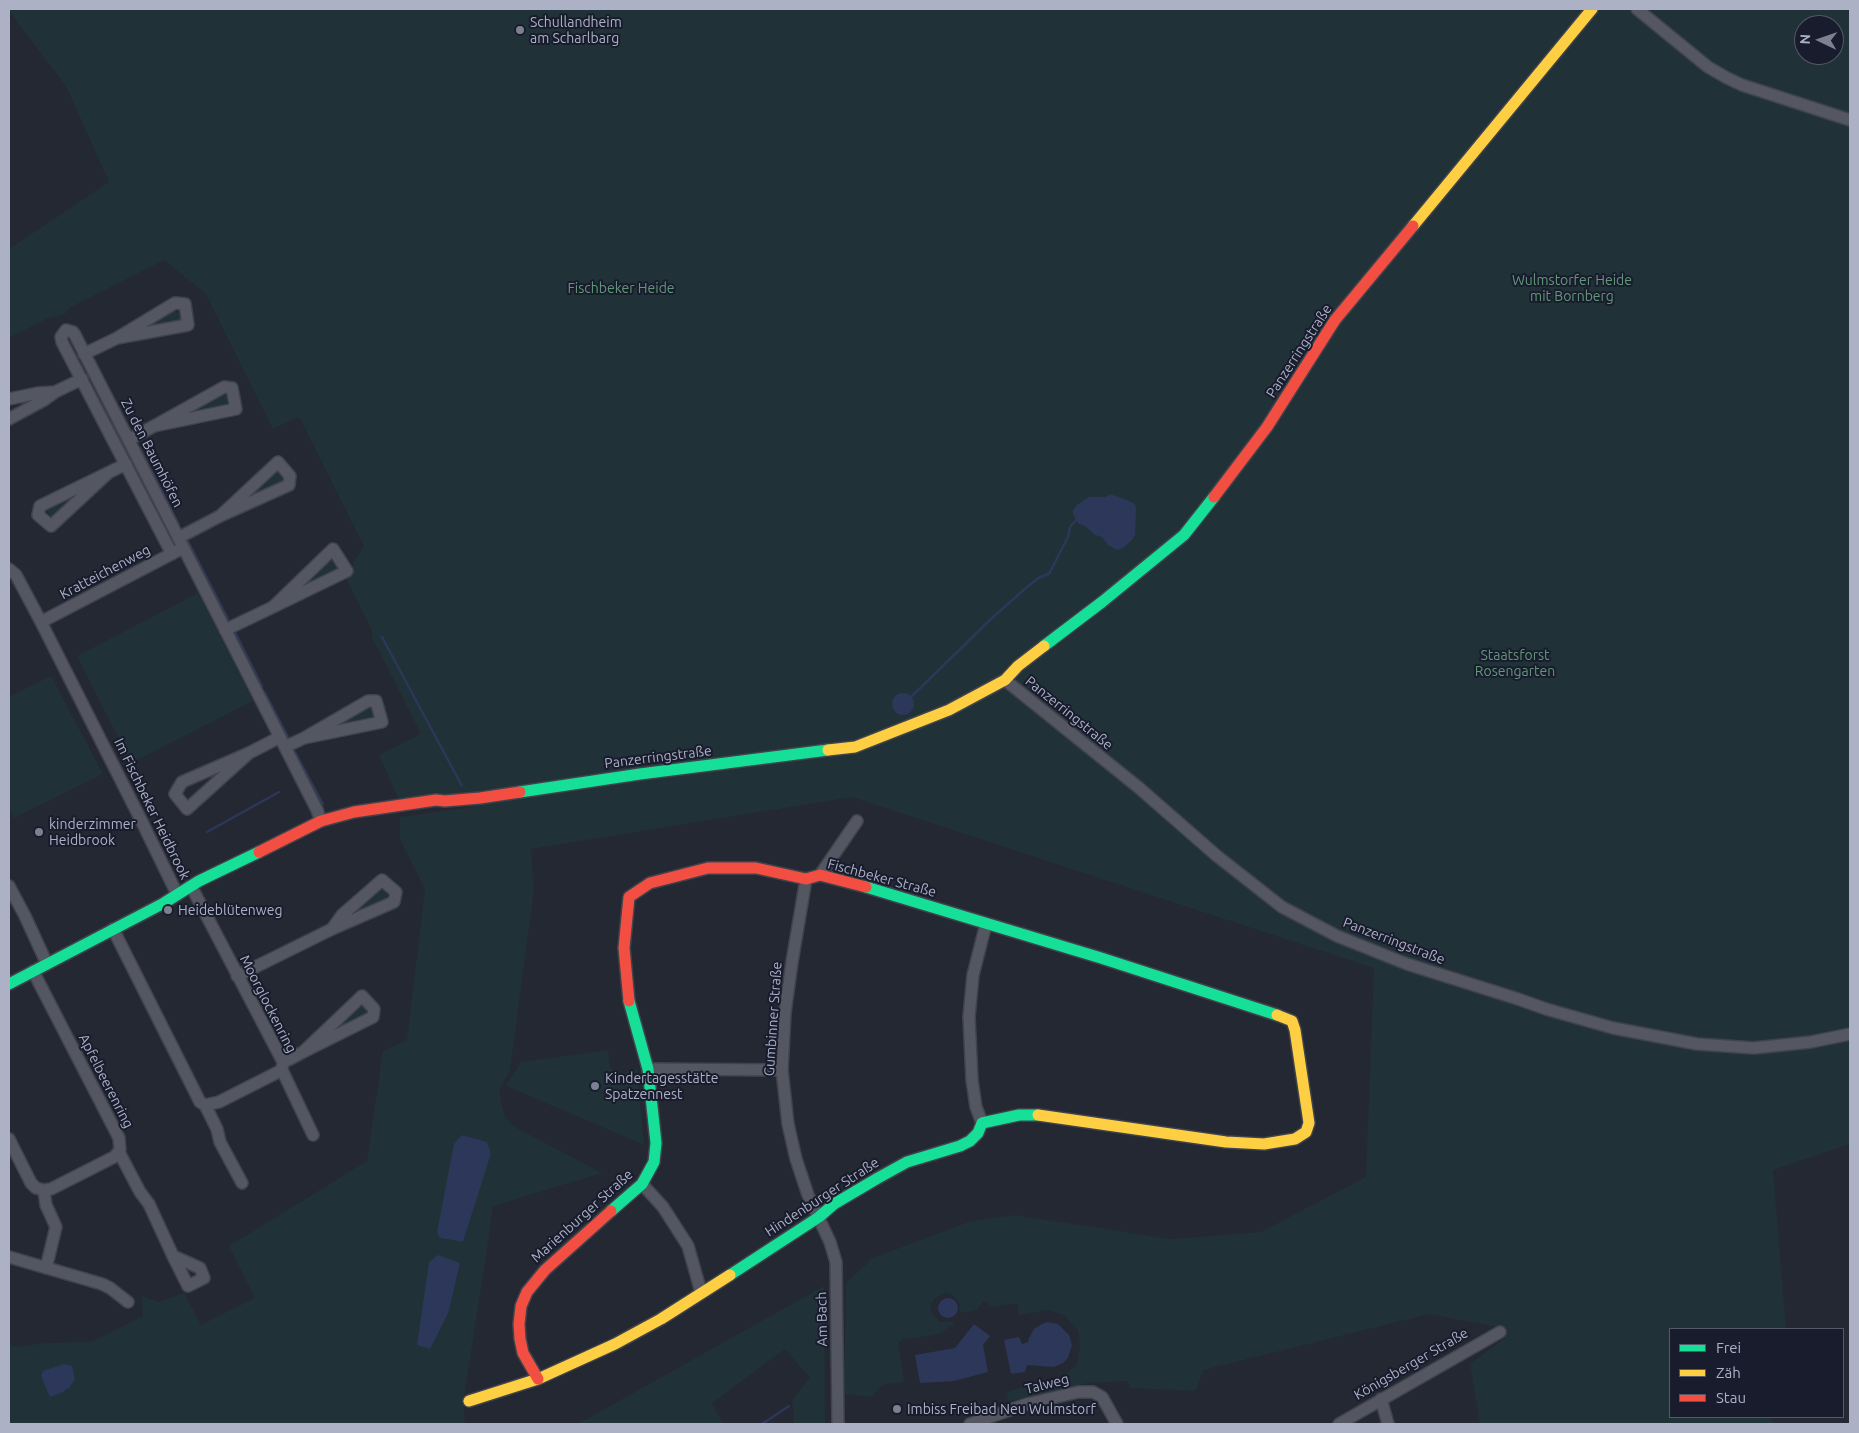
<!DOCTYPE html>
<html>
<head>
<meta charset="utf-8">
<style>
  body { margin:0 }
  #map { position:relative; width:1859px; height:1433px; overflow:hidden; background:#242832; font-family:Ubuntu,sans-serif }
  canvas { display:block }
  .frame { position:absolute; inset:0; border:10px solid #acb1c6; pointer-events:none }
  .legend { position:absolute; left:1669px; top:1328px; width:175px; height:90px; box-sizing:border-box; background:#181c2d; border:1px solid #53586a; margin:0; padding:6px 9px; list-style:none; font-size:15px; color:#acb1c6 }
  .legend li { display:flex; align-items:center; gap:10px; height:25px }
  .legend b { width:25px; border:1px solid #53586a }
  .north { position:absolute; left:1794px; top:15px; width:50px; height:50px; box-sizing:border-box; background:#181c2d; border:1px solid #53586a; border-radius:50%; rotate:273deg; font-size:14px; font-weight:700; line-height:20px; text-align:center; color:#acb1c6 }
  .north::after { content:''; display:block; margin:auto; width:18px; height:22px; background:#7c8192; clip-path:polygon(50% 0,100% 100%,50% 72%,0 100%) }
</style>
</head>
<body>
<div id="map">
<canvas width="1859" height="1433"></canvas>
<div class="frame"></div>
<ul class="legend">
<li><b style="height:6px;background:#16e098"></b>Frei</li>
<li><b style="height:6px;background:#ffcf43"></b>Zäh</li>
<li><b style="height:6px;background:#f24e42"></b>Stau</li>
</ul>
<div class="north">N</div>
</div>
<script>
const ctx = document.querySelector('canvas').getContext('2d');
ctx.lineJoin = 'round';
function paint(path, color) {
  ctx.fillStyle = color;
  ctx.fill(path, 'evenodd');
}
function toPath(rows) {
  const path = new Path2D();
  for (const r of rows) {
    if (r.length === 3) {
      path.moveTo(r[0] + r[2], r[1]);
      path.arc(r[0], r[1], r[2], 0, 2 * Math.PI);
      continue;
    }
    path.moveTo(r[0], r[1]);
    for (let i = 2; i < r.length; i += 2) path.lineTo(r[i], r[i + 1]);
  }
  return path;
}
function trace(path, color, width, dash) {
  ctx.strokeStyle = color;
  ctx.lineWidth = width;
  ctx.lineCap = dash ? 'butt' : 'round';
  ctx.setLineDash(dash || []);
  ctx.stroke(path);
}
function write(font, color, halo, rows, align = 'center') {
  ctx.font = font + ' Ubuntu,sans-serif';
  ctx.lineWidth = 4;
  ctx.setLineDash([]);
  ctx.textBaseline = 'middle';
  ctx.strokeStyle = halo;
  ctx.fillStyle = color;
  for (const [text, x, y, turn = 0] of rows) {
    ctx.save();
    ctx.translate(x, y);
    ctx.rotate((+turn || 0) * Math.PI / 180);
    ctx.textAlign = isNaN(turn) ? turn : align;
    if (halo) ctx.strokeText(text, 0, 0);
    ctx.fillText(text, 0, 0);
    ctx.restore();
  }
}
const green = toPath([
  [9,9,1850,9,1850,1144,1773,1170,1786,1329,1670,1329,1670,1417,1772,1417,1773,1424,1480,1424,1470,1364,1505,1338,1502,1328,1429,1314,1203,1370,1196,1391,1131,1388,1127,1381,1088,1383,1008,1401,1007,1392,1064,1376,1077,1364,1080,1346,1078,1330,1064,1315,1048,1310,1019,1315,1017,1303,993,1307,984,1301,977,1310,964,1313,959,1311,960,1304,957,1299,952,1295,946,1293,935,1298,931,1304,931,1311,940,1322,952,1321,955,1323,939,1334,902,1340,898,1343,904,1382,882,1385,872,1397,844,1394,846,1283,873,1258,971,1221,1015,1215,1171,1239,1261,1232,1366,1177,1374,968,852,797,531,849,534,889,510,1070,499,1091,504,1115,513,1126,602,1173,493,1206,487,1250,463,1402,465,1424,9,1424,9,1342,13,1347,47,1343,92,1342,143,1316,142,1296,159,1302,184,1293,201,1325,255,1298,229,1246,367,1161,383,1051,407,1040,425,889,400,839,400,817,477,806,398,797,379,755,421,734,373,639,371,628,346,578,351,574,353,563,364,546,301,420,298,417,273,429,206,294,164,260,69,308,65,314,46,319,9,338,9,249,109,182,66,86,9,11],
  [1804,25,1834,25,1834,55,1804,55],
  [462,1135,486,1142,491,1154,463,1242,440,1238],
  [460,1263,449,1311,430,1348],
  [173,310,179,313,181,321,135,333,161,319,160,316],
  [222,394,227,396,228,407,183,418,209,403,208,400],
  [273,471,277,471,283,478,283,482,269,490,267,487,246,498,247,501,242,504,239,500],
  [87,485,55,518,50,517,46,508],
  [328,561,333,561,338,568,338,572,323,580,321,577,294,590],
  [198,593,253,701,131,763,77,656],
  [51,676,103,774,14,818,9,808,9,697],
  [368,706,372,709,374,719,328,730],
  [378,888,382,889,387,894,387,901,373,908,371,906,344,918],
  [357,1005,362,1005,368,1013,326,1039],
  [608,1050,610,1068,618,1074,637,1069,644,1145,506,1086,521,1062],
  [824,1286,825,1424,794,1424,792,1400,810,1378,785,1349,712,1403,723,1424,578,1424]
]);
const water = toPath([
  [1110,494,1127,500,1135,504,1136,508,1135,535,1132,540,1123,548,1117,550,1108,545,1102,537,1095,535,1085,526,1078,523,1073,514,1073,510,1077,505,1089,497,1105,497],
  [903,704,11],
  [462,1135,487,1142,491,1154,463,1242,440,1238,437,1232,454,1144],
  [438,1255,460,1263,449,1311,430,1349,417,1345,429,1262],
  [948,1308,10],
  [1048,1322,1058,1324,1069,1335,1072,1345,1068,1358,1063,1363,1054,1367,1027,1365,1025,1372,1011,1374,1004,1340,1019,1337,1022,1344,1028,1342,1029,1338,1034,1329,1042,1324],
  [974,1324,990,1336,983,1345,988,1372,954,1381,920,1383,915,1355,955,1348],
  [64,1364,72,1366,75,1379,69,1388,61,1393,50,1397,41,1376,43,1371]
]);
const stream = toPath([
  [95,362,128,427],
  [140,448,179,525],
  [188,541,229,621],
  [235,632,262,686],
  [382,637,462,786],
  [265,693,288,737],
  [912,696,991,619,1027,587,1040,577,1049,574,1068,537,1070,527,1076,520],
  [295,752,323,804],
  [207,832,279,792],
  [762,1424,789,1406]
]);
const street = toPath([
  [1637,9,1708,67,1727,78,1742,85,1850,120],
  [84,354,117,338,188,325,185,304,175,303,117,338],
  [9,399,38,393,55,392],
  [9,419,44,400,55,392,82,379],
  [130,439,154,426,236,409,232,388,224,387,154,426],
  [107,474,51,526,38,515,40,506,126,464],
  [178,538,220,516,289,485,290,476,278,462,220,516],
  [172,554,62,342,61,337,66,330,73,332,75,335,285,747,317,810,321,821],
  [9,569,16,575,41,622,142,822,177,894],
  [41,622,179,550],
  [225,630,273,607,347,571,333,549,273,607],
  [1005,680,1138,787,1217,856,1282,907,1337,936,1407,964,1518,999,1546,1009,1613,1028,1697,1044,1754,1048,1811,1042,1850,1034],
  [285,747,304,738,382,722,376,701,368,701,304,738],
  [249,753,182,782,175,794,187,809,249,753,280,737],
  [820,875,857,821],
  [806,879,792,962,785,1013,782,1070,788,1124,796,1159,808,1195,830,1242,836,1262,838,1424],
  [9,886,25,916,47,964],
  [113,929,200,1102,205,1105,219,1102,282,1070,283,1062,191,886],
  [237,976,332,929,394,902,396,892,382,880,342,915,332,929],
  [283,1062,290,1059,303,1052,373,1017,374,1009,362,996,303,1052],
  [648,1069,782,1070],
  [282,1070,313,1135],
  [205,1105,217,1129,220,1142,242,1183],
  [982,1123,976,1107,972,1080,969,1017,973,975,986,924],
  [9,1139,31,1183,36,1188,43,1190,51,1189,114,1157,120,1150,119,1138,33,971],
  [119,1152,140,1192,149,1204,173,1256,188,1286,204,1278,200,1268,173,1256],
  [642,1184,663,1207,688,1246,701,1292],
  [44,1191,46,1205,56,1227,46,1268],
  [9,1257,102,1284,110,1288,128,1302],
  [1381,1399,1388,1424],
  [970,1424,1027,1404,1078,1392,1093,1392,1102,1397,1117,1424],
  [1339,1424,1500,1332]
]);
const fast = toPath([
  [1044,646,1102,602,1184,535,1214,497],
  [520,792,640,774,828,750],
  [866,887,1101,958,1277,1015],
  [9,984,164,903,199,881,259,852],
  [611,1211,642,1184,654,1162,656,1143,648,1069,629,1001],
  [730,1275,819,1217,834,1204,878,1178,907,1162,960,1146,970,1141,978,1133,982,1123,1019,1115,1038,1115]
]);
const slow = toPath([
  [1413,226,1592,9],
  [828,750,855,747,949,710,1005,680,1018,666,1044,646],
  [1038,1115,1226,1142,1264,1144,1295,1139,1306,1132,1309,1123,1295,1030,1292,1021,1277,1015],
  [469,1401,538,1379,615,1344,661,1319,730,1275]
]);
const jam = toPath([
  [1214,497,1267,427,1335,320,1413,226],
  [259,852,321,821,354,812,436,800,445,801,480,798,520,792],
  [629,1001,624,948,629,897,650,883,708,868,756,868,806,879,820,875,866,887],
  [538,1379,523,1353,520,1339,519,1324,521,1306,527,1292,545,1270,611,1211]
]);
const markers = [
  [520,30,5,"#7c8192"],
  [39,832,5,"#7c8192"],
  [168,910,5,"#7c8192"],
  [595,1086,5,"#7c8192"],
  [897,1409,5,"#7c8192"]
];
const poiNames = [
  ["Schullandheim",530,22],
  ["am Scharlbarg",530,38],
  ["kinderzimmer",49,824],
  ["Heidbrook",49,840],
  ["Heideblütenweg",178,910],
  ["Kindertagesstätte",605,1078],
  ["Spatzennest",605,1094],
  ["Imbiss Freibad Neu Wulmstorf",907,1409]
];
const parkNames = [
  ["Wulmstorfer Heide",1572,280],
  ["mit Bornberg",1572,296],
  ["Fischbeker Heide",621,288],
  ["Staatsforst",1515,655],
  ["Rosengarten",1515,671]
];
const streetNames = [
  ["Panzerringstraße",1299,351,-57],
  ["Zu den Baumhöfen",152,453,63],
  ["Kratteichenweg",105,572,-28],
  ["Panzerringstraße",1069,713,39],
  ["Panzerringstraße",658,757,-7],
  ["Im Fischbeker Heidbrook",152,809,64],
  ["Fischbeker Straße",882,878,15],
  ["Panzerringstraße",1394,941,21],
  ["Moorglockenring",268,1004,63],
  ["Gumbinner Straße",773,1019,-86],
  ["Apfelbeerenring",106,1081,63],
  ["Hindenburger Straße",822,1197,-33],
  ["Marienburger Straße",582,1216,-42],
  ["Am Bach",822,1319,-91],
  ["Königsberger Straße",1411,1364,-30],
  ["Talweg",1047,1384,-14]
];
paint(green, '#213138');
paint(water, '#2c3759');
trace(stream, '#2c3759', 2.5);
trace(street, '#40434c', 14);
trace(fast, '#40434c', 14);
trace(slow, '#40434c', 14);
trace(jam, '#40434c', 14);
trace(street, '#545662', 11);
trace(fast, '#16e098', 11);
trace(slow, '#ffcf43', 11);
trace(jam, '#f24e42', 11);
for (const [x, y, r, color] of markers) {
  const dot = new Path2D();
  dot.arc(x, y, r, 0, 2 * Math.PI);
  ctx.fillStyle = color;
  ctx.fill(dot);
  trace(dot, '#181c2d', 2);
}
write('14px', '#acb1c6', '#181c2d', poiNames, 'left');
write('14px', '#629779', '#181c2d', parkNames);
write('14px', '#acb1c6', '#181c2d', streetNames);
</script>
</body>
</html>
